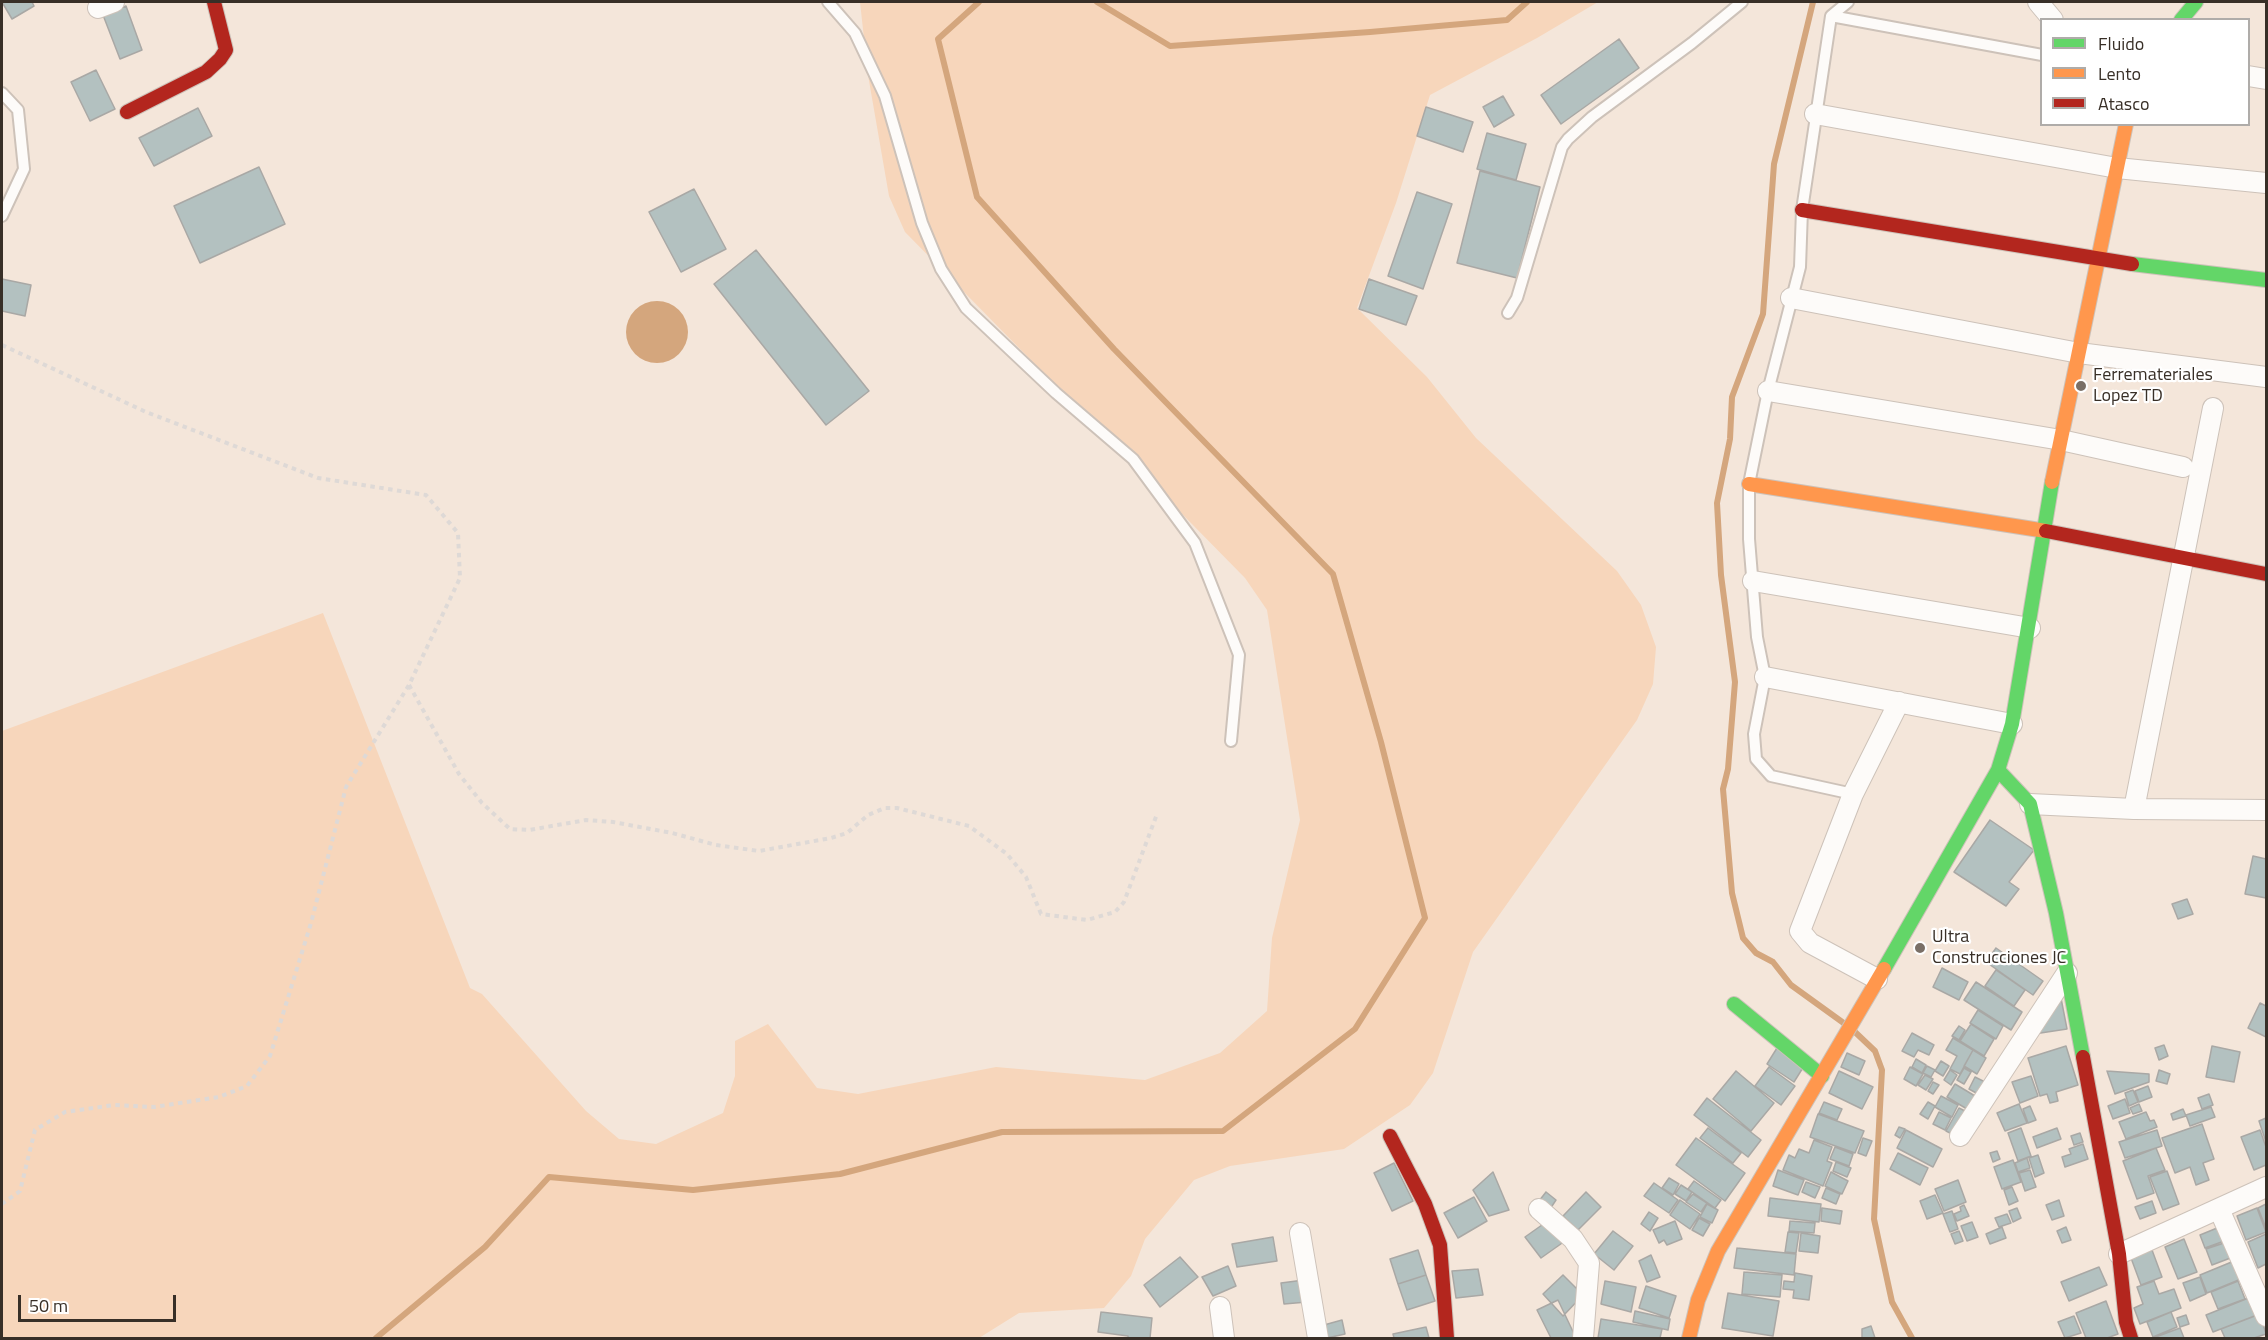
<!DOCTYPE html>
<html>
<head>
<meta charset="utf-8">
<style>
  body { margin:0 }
  #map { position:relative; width:2268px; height:1340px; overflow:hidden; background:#f4e6da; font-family:"Titillium Web",sans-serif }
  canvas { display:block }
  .frame { position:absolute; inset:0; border:3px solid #382f27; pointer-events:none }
  .legend { position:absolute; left:2040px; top:18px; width:210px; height:108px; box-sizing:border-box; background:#fff; border:2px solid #afaca9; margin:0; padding:8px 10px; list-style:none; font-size:18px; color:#382f27 }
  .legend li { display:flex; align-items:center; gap:12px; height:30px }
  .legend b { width:30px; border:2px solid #afaca9 }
  .scale { position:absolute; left:18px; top:1295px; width:158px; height:27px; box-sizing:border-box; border:3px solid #382f27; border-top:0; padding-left:8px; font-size:18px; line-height:21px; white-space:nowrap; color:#382f27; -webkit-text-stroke:4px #fff; paint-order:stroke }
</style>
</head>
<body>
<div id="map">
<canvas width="2268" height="1340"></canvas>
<div class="frame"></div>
<ul class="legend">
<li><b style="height:8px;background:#63d668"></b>Fluido</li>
<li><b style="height:8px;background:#ff974d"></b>Lento</li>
<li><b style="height:8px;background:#b3261e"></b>Atasco</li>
</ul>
<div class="scale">50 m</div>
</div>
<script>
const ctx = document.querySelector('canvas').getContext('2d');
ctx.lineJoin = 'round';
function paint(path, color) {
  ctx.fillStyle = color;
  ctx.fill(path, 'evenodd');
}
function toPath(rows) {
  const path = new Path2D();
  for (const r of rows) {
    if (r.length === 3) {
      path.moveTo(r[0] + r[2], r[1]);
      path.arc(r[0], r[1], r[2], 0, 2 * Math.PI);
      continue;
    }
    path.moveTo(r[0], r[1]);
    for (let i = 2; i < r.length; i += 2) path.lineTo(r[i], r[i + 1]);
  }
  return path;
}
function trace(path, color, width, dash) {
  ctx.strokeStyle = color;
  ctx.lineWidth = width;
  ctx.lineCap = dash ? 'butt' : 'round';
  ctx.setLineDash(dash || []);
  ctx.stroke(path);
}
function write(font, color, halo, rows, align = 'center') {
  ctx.font = font + ' "Titillium Web",sans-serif';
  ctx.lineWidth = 4.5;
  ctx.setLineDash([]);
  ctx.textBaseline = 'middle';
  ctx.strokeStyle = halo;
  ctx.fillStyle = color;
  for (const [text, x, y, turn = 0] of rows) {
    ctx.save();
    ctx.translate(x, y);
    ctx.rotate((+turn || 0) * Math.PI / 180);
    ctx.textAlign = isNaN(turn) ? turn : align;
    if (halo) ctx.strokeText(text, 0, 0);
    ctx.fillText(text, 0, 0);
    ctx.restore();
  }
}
const green = toPath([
  [860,2,1598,2,1537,38,1430,95,1396,203,1357,308,1427,377,1476,438,1617,571,1641,605,1656,647,1653,684,1637,720,1473,952,1433,1073,1410,1105,1344,1149,1230,1166,1194,1180,1145,1239,1131,1276,1104,1308,1019,1313,979,1338,2,1338,2,731,323,613,470,988,482,994,586,1111,619,1139,656,1144,723,1113,735,1076,735,1041,768,1024,817,1088,858,1094,996,1067,1145,1080,1220,1053,1267,1011,1272,938,1300,820,1267,610,1245,578,905,232,889,196,868,75]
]);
const water = toPath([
  [657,332,31]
]);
const stream = toPath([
  [1097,2,1170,46,1370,32,1507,20,1527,2],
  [1813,2,1774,164,1763,314,1732,397,1730,439,1717,503,1721,575,1735,682,1728,769,1723,789,1732,893,1743,938,1756,953,1773,962,1791,985,1845,1024],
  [1855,1032,1875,1051,1882,1070,1874,1219,1892,1302,1912,1338],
  [376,1338,485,1247,549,1177,693,1190,840,1174,1002,1132,1223,1131,1355,1029,1425,918,1381,742,1333,574,1114,349,977,197,938,39,979,2]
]);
const building = toPath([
  [2,2,32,2,34,6,12,19,2,2],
  [126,6,142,50,120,59,103,15,126,6],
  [1619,39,1639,68,1561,124,1541,95,1619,39],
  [96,70,115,109,90,121,71,82,96,70],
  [1503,96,1514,115,1494,127,1483,107,1503,96],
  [1426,107,1473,122,1463,152,1417,136,1426,107],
  [198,108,212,136,154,166,139,138,198,108],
  [1487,133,1526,144,1516,180,1477,169,1487,133],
  [259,167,285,224,200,263,174,206,259,167],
  [1480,171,1540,187,1517,278,1457,263,1480,171],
  [694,189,726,249,681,272,649,212,694,189],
  [1417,192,1452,204,1423,289,1388,276,1417,192],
  [756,250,869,391,826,425,714,284,756,250],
  [2,279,31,285,25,316,2,311,2,279],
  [1369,279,1417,296,1406,325,1359,309,1369,279],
  [1990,820,2034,850,2009,882,2019,889,2006,906,1954,872,1990,820],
  [2253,856,2266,859,2266,898,2245,894,2253,856],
  [2187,899,2193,914,2178,919,2172,904,2187,899],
  [1996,948,2043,981,2033,995,1986,962,1996,948],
  [1942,968,1968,982,1959,1000,1933,987,1942,968],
  [1996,970,2025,990,2014,1006,1985,986,1996,970],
  [1976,982,2022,1012,2011,1030,1964,1000,1976,982],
  [2060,993,2067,1029,2034,1034,2060,993],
  [2260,1003,2266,1006,2266,1037,2248,1028,2260,1003],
  [1978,1010,2003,1026,1996,1039,1970,1023,1978,1010],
  [1971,1024,1994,1039,1984,1056,1960,1041,1971,1024],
  [1959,1026,1965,1030,1959,1040,1952,1036,1959,1026],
  [1912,1033,1934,1045,1929,1055,1918,1050,1914,1057,1902,1051,1912,1033],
  [1953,1038,1973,1050,1960,1074,1950,1069,1957,1056,1946,1050,1953,1038],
  [2164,1045,2168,1056,2159,1060,2155,1048,2164,1045],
  [2066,1046,2078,1085,2056,1092,2058,1101,2050,1103,2047,1094,2040,1096,2028,1058,2066,1046],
  [2212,1046,2240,1052,2234,1082,2206,1077,2212,1046],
  [1777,1048,1804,1066,1794,1082,1767,1064,1777,1048],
  [1973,1050,1986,1058,1977,1074,1964,1066,1973,1050],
  [1847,1053,1865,1061,1859,1075,1841,1067,1847,1053],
  [1916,1059,1926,1065,1922,1073,1912,1067,1916,1059],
  [1941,1061,1949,1066,1943,1076,1935,1071,1941,1061],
  [1927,1066,1935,1070,1931,1077,1923,1073,1927,1066],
  [1769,1067,1795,1086,1781,1105,1755,1086,1769,1067],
  [1910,1067,1923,1074,1916,1086,1904,1079,1910,1067],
  [1964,1068,1971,1072,1964,1084,1957,1080,1964,1068],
  [1950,1070,1957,1075,1951,1085,1944,1080,1950,1070],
  [2159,1070,2170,1074,2167,1084,2156,1081,2159,1070],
  [1736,1071,1774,1103,1751,1131,1713,1099,1736,1071],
  [1839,1071,1873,1087,1862,1109,1829,1093,1839,1071],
  [2107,1071,2149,1074,2149,1082,2115,1094,2107,1071],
  [1925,1075,1933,1079,1926,1090,1918,1085,1925,1075],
  [2031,1076,2038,1096,2020,1103,2012,1082,2031,1076],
  [1975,1077,1985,1082,1978,1094,1969,1089,1975,1077],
  [1933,1082,1939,1085,1933,1094,1928,1091,1933,1082],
  [1955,1084,1975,1096,1967,1109,1947,1097,1955,1084],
  [2148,1086,2152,1097,2139,1102,2135,1091,2148,1086],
  [2133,1090,2138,1102,2129,1106,2125,1093,2133,1090],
  [2209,1094,2213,1105,2202,1109,2198,1098,2209,1094],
  [1941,1096,1958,1105,1952,1117,1935,1107,1941,1096],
  [1707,1098,1761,1140,1748,1157,1694,1115,1707,1098],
  [2125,1099,2130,1113,2113,1119,2108,1106,2125,1099],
  [1824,1102,1842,1109,1837,1120,1819,1113,1824,1102],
  [1928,1102,1935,1106,1928,1119,1920,1114,1928,1102],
  [2019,1104,2027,1123,2005,1131,1997,1113,2019,1104],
  [2139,1104,2142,1111,2133,1114,2130,1108,2139,1104],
  [2030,1106,2036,1120,2028,1123,2023,1109,2030,1106],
  [2211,1107,2215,1117,2190,1126,2186,1115,2211,1107],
  [1959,1108,1965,1111,1952,1134,1946,1131,1959,1108],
  [2183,1109,2186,1116,2173,1120,2171,1114,2183,1109],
  [1939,1112,1951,1118,1945,1130,1933,1124,1939,1112],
  [2146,1112,2150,1121,2154,1120,2157,1127,2126,1139,2119,1122,2146,1112],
  [1818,1114,1864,1131,1855,1153,1810,1137,1818,1114],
  [2266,1118,2266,1142,2259,1121,2266,1118],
  [2202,1124,2214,1159,2203,1163,2209,1180,2196,1185,2190,1167,2175,1173,2162,1138,2202,1124],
  [1899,1127,1905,1129,1900,1138,1895,1135,1899,1127],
  [1708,1128,1741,1153,1733,1163,1700,1138,1708,1128],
  [2021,1128,2031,1156,2018,1161,2008,1133,2021,1128],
  [2057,1128,2061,1139,2037,1148,2033,1137,2057,1128],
  [1906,1130,1942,1149,1933,1167,1897,1148,1906,1130],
  [2157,1130,2162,1146,2125,1158,2119,1142,2157,1130],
  [2260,1130,2266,1147,2266,1165,2254,1170,2241,1137,2260,1130],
  [2080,1133,2083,1142,2074,1145,2071,1136,2080,1133],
  [1696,1138,1745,1173,1725,1201,1676,1165,1696,1138],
  [1863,1138,1872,1141,1866,1156,1858,1153,1863,1138],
  [1814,1140,1832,1147,1827,1161,1832,1163,1823,1186,1783,1170,1789,1155,1795,1158,1799,1149,1809,1153,1814,1140],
  [2083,1144,2088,1159,2065,1167,2062,1157,2071,1154,2069,1149,2083,1144],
  [1835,1147,1853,1154,1849,1166,1830,1159,1835,1147],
  [2156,1148,2165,1170,2148,1176,2154,1193,2137,1199,2123,1161,2156,1148],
  [1997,1151,2000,1159,1993,1162,1990,1153,1997,1151],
  [1898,1153,1928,1168,1920,1185,1890,1169,1898,1153],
  [2038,1155,2044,1173,2035,1177,2029,1158,2038,1155],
  [2027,1158,2030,1168,2018,1172,2015,1163,2027,1158],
  [2013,1160,2021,1182,2002,1189,1994,1167,2013,1160],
  [1836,1162,1851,1168,1847,1177,1833,1171,1836,1162],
  [1394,1163,1413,1201,1392,1211,1374,1173,1394,1163],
  [1778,1170,1804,1180,1798,1195,1773,1186,1778,1170],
  [2030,1170,2036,1187,2025,1191,2019,1173,2030,1170],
  [2167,1171,2179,1204,2163,1210,2150,1177,2167,1171],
  [1493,1172,1509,1210,1489,1216,1473,1190,1493,1172],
  [1831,1172,1848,1181,1842,1194,1825,1186,1831,1172],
  [1669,1178,1679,1184,1673,1195,1662,1188,1669,1178],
  [1958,1180,1966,1202,1944,1211,1935,1189,1958,1180],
  [1694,1181,1721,1200,1715,1208,1688,1189,1694,1181],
  [1806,1182,1820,1187,1815,1198,1802,1192,1806,1182],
  [1654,1183,1678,1200,1669,1213,1644,1196,1654,1183],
  [1681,1185,1692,1192,1686,1201,1675,1194,1681,1185],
  [2012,1187,2018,1201,2009,1205,2004,1190,2012,1187],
  [1826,1188,1840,1194,1836,1204,1822,1198,1826,1188],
  [1546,1192,1556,1200,1550,1209,1539,1201,1546,1192],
  [1586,1192,1601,1207,1578,1230,1563,1216,1586,1192],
  [1693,1194,1707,1203,1701,1212,1686,1202,1693,1194],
  [1935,1195,1943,1213,1927,1219,1920,1201,1935,1195],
  [1474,1197,1487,1221,1458,1238,1444,1213,1474,1197],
  [1770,1198,1821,1204,1819,1222,1768,1216,1770,1198],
  [1680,1200,1700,1214,1690,1229,1670,1215,1680,1200],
  [2059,1200,2064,1216,2052,1220,2046,1205,2059,1200],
  [2152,1201,2156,1213,2140,1219,2135,1207,2152,1201],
  [1707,1204,1718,1210,1712,1223,1700,1217,1707,1204],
  [2266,1204,2266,1228,2258,1208,2266,1204],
  [1964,1205,1969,1216,1957,1221,1954,1214,1961,1211,1960,1207,1964,1205],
  [1822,1208,1842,1211,1840,1224,1821,1221,1822,1208],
  [2017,1208,2021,1218,2013,1222,2009,1211,2017,1208],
  [2257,1208,2266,1232,2246,1240,2237,1216,2257,1208],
  [1952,1211,1958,1229,1950,1232,1943,1214,1952,1211],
  [1649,1212,1658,1218,1650,1231,1641,1224,1649,1212],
  [2007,1214,2011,1223,1999,1227,1995,1218,2007,1214],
  [1699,1218,1710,1224,1703,1236,1692,1230,1699,1218],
  [1549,1220,1565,1241,1541,1258,1525,1237,1549,1220],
  [1675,1221,1682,1239,1667,1245,1664,1240,1659,1243,1653,1230,1675,1221],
  [1790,1221,1815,1223,1814,1233,1789,1231,1790,1221],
  [1972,1222,1978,1237,1967,1241,1961,1226,1972,1222],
  [2222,1226,2227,1240,2205,1248,2200,1235,2222,1226],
  [2002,1227,2006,1238,1990,1244,1986,1234,2002,1227],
  [2066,1227,2071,1240,2062,1243,2057,1231,2066,1227],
  [1613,1231,1633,1246,1614,1270,1594,1254,1613,1231],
  [1959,1231,1963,1241,1955,1244,1951,1234,1959,1231],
  [1788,1232,1799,1233,1796,1253,1785,1252,1788,1232],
  [1801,1233,1820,1236,1818,1253,1799,1251,1801,1233],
  [2266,1234,2266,1264,2258,1268,2248,1242,2266,1234],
  [1273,1237,1277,1261,1237,1267,1232,1244,1273,1237],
  [2184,1239,2197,1272,2178,1279,2165,1247,2184,1239],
  [2227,1242,2233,1257,2212,1265,2206,1249,2227,1242],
  [1737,1248,1796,1254,1794,1275,1734,1268,1737,1248],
  [1418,1250,1426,1275,1398,1284,1390,1259,1418,1250],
  [2152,1250,2162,1277,2141,1285,2131,1258,2152,1250],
  [1651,1255,1660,1277,1647,1282,1639,1261,1651,1255],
  [1180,1257,1198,1277,1160,1307,1144,1285,1180,1257],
  [2234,1261,2241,1279,2207,1293,2200,1275,2234,1261],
  [1228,1266,1236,1286,1213,1296,1202,1277,1228,1266],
  [2099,1267,2107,1285,2069,1301,2061,1282,2099,1267],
  [1478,1269,1483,1295,1456,1298,1452,1271,1478,1269],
  [1744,1272,1782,1275,1780,1297,1742,1294,1744,1272],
  [1795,1273,1812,1276,1809,1300,1793,1298,1794,1290,1783,1289,1784,1281,1794,1282,1795,1273],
  [1426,1275,1435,1301,1407,1310,1398,1284,1426,1275],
  [1563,1275,1583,1295,1563,1316,1543,1294,1563,1275],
  [2200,1277,2206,1294,2190,1301,2183,1283,2200,1277],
  [1304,1280,1307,1302,1284,1304,1281,1283,1304,1280],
  [1605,1281,1636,1287,1631,1312,1601,1304,1605,1281],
  [2154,1281,2159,1294,2174,1289,2181,1308,2140,1324,2134,1308,2143,1304,2137,1287,2154,1281],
  [2238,1281,2245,1299,2218,1309,2211,1292,2238,1281],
  [1646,1286,1676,1296,1669,1318,1639,1308,1646,1286],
  [1728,1293,1779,1301,1773,1336,1722,1328,1728,1293],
  [2251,1297,2257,1315,2213,1332,2206,1315,2251,1297],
  [1558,1300,1576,1338,1551,1338,1537,1310,1558,1300],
  [2106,1301,2118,1334,2107,1338,2086,1338,2076,1313,2106,1301],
  [1635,1311,1670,1319,1668,1330,1633,1322,1635,1311],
  [1101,1312,1152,1318,1150,1338,1128,1338,1128,1336,1098,1332,1101,1312],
  [2171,1312,2177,1327,2153,1337,2147,1322,2171,1312],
  [2260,1314,2266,1334,2254,1338,2225,1338,2221,1329,2260,1314],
  [2186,1315,2189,1324,2180,1327,2177,1318,2186,1315],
  [2074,1316,2081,1333,2065,1338,2058,1322,2074,1316],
  [1601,1319,1662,1329,1660,1338,1598,1338,1601,1319],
  [1342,1320,1345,1334,1327,1338,1324,1325,1342,1320],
  [1871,1326,1875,1338,1862,1338,1862,1329,1871,1326],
  [1426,1327,1429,1338,1394,1338,1393,1334,1426,1327],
  [2180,1328,2184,1338,2153,1338,2180,1328]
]);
const path = toPath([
  [2,345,146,412,318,478,426,495,458,533,460,578,409,685,346,787,311,923,270,1056,247,1086,219,1097,154,1107,114,1105,65,1112,35,1130,20,1191,2,1204],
  [409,685,459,774,482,803,510,829,529,830,586,820,613,822,672,833,716,845,759,851,831,838,847,833,868,815,885,808,897,808,969,826,1007,854,1026,877,1041,914,1087,920,1115,912,1124,902,1157,814]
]);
const lane = toPath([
  [828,2,855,33,885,96,922,223,941,269,966,308,1056,393,1133,459,1195,543,1239,655,1231,741],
  [1848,2,1831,16,1802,210,1800,267,1768,391,1749,484,1749,539,1757,637,1765,677,1754,734,1756,759,1771,776,1853,794],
  [1831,16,2042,55],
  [2,93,18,110,24,169,2,216],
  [1508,313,1517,298,1562,147,1568,139,1592,117,1692,43,1742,2]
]);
const street = toPath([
  [2038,2,2053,20],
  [98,8,114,2],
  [2248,76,2266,79],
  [1815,114,2117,168,2266,183],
  [1791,298,2079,353,2266,377],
  [1768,391,2061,440,2183,467],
  [1753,581,2030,628],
  [1765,677,2012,724],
  [2030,804,2134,809,2266,810],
  [2134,809,2213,408],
  [1877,979,1810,943,1800,931,1853,794,1899,702],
  [1960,1136,2067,973],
  [1539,1209,1573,1239,1589,1263,1583,1338],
  [2219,1209,2266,1316],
  [1300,1233,1318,1338],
  [2119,1254,2266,1187],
  [1220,1307,1224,1338]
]);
const fast = toPath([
  [2181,20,2196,2],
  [2132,264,2266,280],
  [1998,770,2030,804,2056,913,2083,1057],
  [1884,969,1998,770,2012,724,2052,482],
  [1734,1004,1822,1076]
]);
const slow = toPath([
  [2052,482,2126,124],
  [1749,484,2046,531],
  [1689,1338,1698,1300,1718,1251,1884,969]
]);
const jam = toPath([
  [127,112,206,72,220,59,226,50,214,2],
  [1802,210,2132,264],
  [2046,531,2266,574],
  [2083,1057,2119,1254,2126,1322,2131,1338],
  [1390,1136,1425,1204,1440,1245,1447,1338]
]);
const markers = [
  [2081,386,6,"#7a6f66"],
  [1920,948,6,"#7a6f66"]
];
const poiNames = [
  ["Ferremateriales",2093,376],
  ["Lopez TD",2093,397],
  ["Ultra",1932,938],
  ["Construcciones JC",1932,959]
];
paint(green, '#f7d6bb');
paint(water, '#d4a67d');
trace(stream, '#d4a67d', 6);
paint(building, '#b3c1c0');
trace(building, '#a9a8a5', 1.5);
trace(lane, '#cdc2b9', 14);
trace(street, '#cdc2b9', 22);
trace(fast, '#cdc2b9', 16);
trace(slow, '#cdc2b9', 16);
trace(jam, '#cdc2b9', 16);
trace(path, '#ded9d6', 4, [4.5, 4.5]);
trace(lane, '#fdfbf9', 10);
trace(street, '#fdfbf9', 20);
trace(fast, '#63d668', 14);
trace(slow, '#ff974d', 14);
trace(jam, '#b3261e', 14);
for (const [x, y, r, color] of markers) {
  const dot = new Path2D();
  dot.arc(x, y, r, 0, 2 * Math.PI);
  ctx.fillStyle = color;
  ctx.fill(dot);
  trace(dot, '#fff', 2);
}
write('18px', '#382f27', '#fff', poiNames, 'left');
</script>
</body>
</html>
